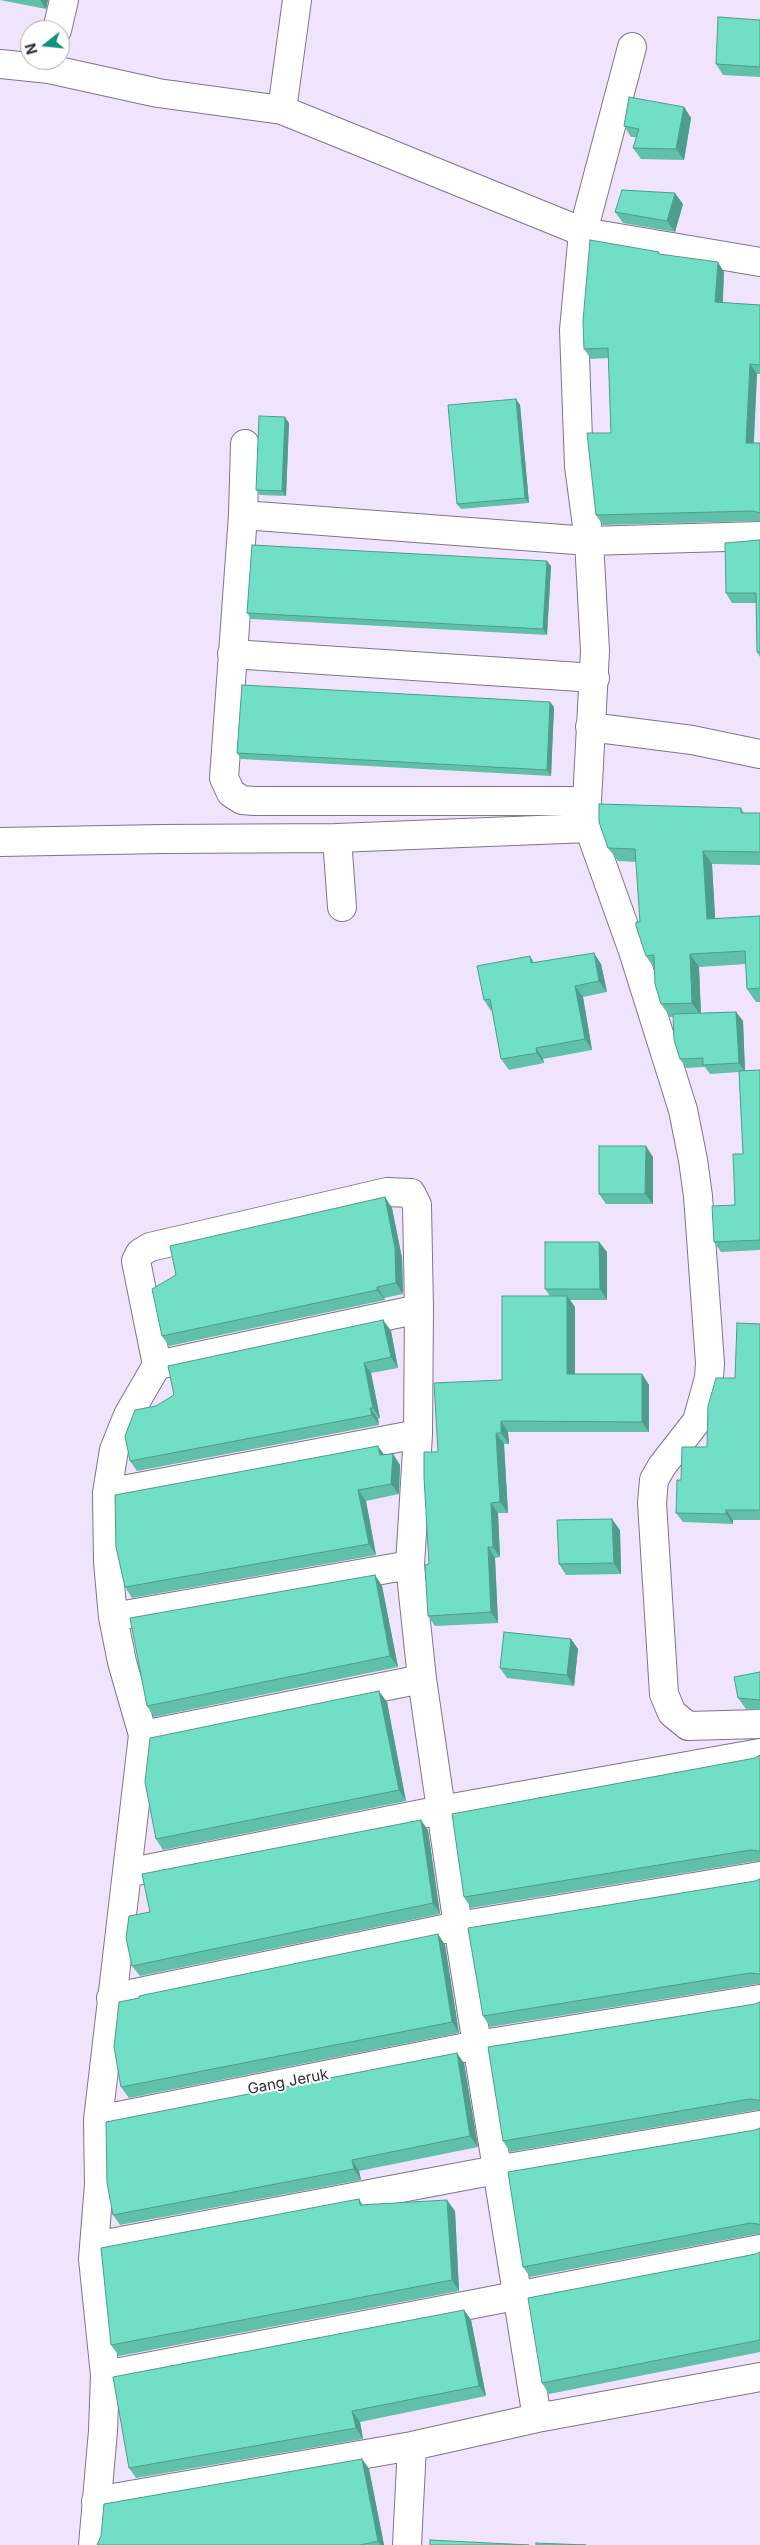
<!DOCTYPE html>
<html>
<head>
<meta charset="utf-8">
<style>
  body { margin:0 }
  #map { position:relative; width:760px; height:2545px; overflow:hidden; background:#f0e4fd; font-family:Inter,sans-serif }
  canvas { display:block }
  .north { position:absolute; left:20px; top:20px; width:50px; height:50px; box-sizing:border-box; background:#fff; border:1px solid #acaaae; border-radius:50%; rotate:254deg; font-size:14px; font-weight:700; line-height:20px; text-align:center; color:#302b34 }
  .north::after { content:''; display:block; margin:auto; width:18px; height:22px; background:#0e937d; clip-path:polygon(50% 0,100% 100%,50% 72%,0 100%) }
</style>
</head>
<body>
<div id="map">
<canvas width="760" height="2545"></canvas>
<div class="north">N</div>
</div>
<script>
const ctx = document.querySelector('canvas').getContext('2d');
ctx.lineJoin = 'round';
function toPath(rows) {
  const path = new Path2D();
  for (const r of rows) {
    path.moveTo(r[0], r[1]);
    for (let i = 2; i < r.length; i += 2) path.lineTo(r[i], r[i + 1]);
  }
  return path;
}
function trace(path, color, width, dash) {
  ctx.strokeStyle = color;
  ctx.lineWidth = width;
  ctx.lineCap = dash ? 'butt' : 'round';
  ctx.setLineDash(dash || []);
  ctx.stroke(path);
}
function paint(path, color) {
  ctx.fillStyle = color;
  ctx.fill(path, 'evenodd');
}
function write(font, color, halo, rows, align = 'center') {
  ctx.font = font + ' Inter,sans-serif';
  ctx.lineWidth = 4;
  ctx.setLineDash([]);
  ctx.textBaseline = 'middle';
  ctx.strokeStyle = halo;
  ctx.fillStyle = color;
  for (const [text, x, y, turn = 0] of rows) {
    ctx.save();
    ctx.translate(x, y);
    ctx.rotate((+turn || 0) * Math.PI / 180);
    ctx.textAlign = isNaN(turn) ? turn : align;
    if (halo) ctx.strokeText(text, 0, 0);
    ctx.fillText(text, 0, 0);
    ctx.restore();
  }
}
const minor = toPath([
  [57,30,64,0],
  [0,64,49,69,158,93,282,110,583,232,760,262],
  [282,110,297,0],
  [245,444,243,515,224,778,231,793,242,800,254,801,587,801],
  [243,515,589,541,760,536],
  [232,654,595,678],
  [590,727,692,740,760,754],
  [589,828,633,951,683,1110,693,1160,698,1196,710,1363,709,1378,697,1421,662,1466,654,1480,652,1503,664,1694,672,1713,688,1726,760,1724],
  [337,838,342,907],
  [0,842,162,839,337,838,589,828,587,801,595,651,589,541,579,466,574,330,583,232,632,47],
  [157,1365,419,1309],
  [107,1493,418,1434],
  [113,1617,410,1565],
  [143,1735,422,1679],
  [127,1873,441,1810,760,1753],
  [111,1998,458,1926,760,1876],
  [98,2120,477,2045,760,1999],
  [95,2246,496,2170,760,2125],
  [105,2375,760,2249],
  [96,2501,412,2446,537,2418,760,2377],
  [93,2545,103,2431,105,2375,93,2259,99,2184,98,2120,143,1735,122,1662,113,1617,108,1562,107,1493,114,1450,128,1415,157,1365,136,1261,140,1253,150,1247,387,1192,411,1193,417,1205,419,1309,418,1434,410,1565,422,1679,458,1926,537,2418],
  [407,2545,412,2446]
]);
const wall = toPath([
  [0,0,48,0,46,9],
  [760,20,760,77,723,75,716,64],
  [684,107,691,118,684,160,641,159,633,148,636,137,631,137,624,126],
  [683,204,675,232,623,223,615,212],
  [661,254,724,272,723,303,760,305,760,374,757,374,754,443,760,443,760,521,603,525,596,515,611,433,609,358,591,359,584,349],
  [516,399,520,405,529,503,461,509,457,504],
  [289,423,286,496,260,495,256,490],
  [760,540,760,657,757,652,756,603,732,603,726,593],
  [551,566,547,635,251,619,247,613],
  [550,702,554,707,551,776,241,759,237,753],
  [741,808,744,813,760,813,760,865,712,864,715,919,760,916,760,1002,756,1002,747,989,746,964,699,967,701,1013,736,1012,743,1021,745,1071,760,1070,760,1250,721,1252,714,1242,735,1205,743,1154,739,1072,710,1074,705,1067,686,1068,680,1059,673,1017,670,1017,661,1004,654,968,646,956,640,922,636,862,618,861,608,848],
  [530,956,534,962,601,964,607,992,583,997,592,1050,543,1059,544,1063,509,1070,501,1059,492,1010,491,1011,484,1000],
  [653,1157,653,1204,606,1204,599,1194],
  [385,1197,392,1208,402,1258,403,1294,384,1298,385,1300,169,1346,162,1336],
  [599,1242,607,1252,607,1300,570,1300,575,1307,575,1374,642,1374,649,1385,649,1432,508,1432,509,1444,504,1444,508,1513,498,1513,500,1557,495,1558,498,1623,435,1626,428,1616,429,1564,438,1452,502,1380,550,1296,545,1289],
  [383,1320,391,1331,398,1368,371,1373,380,1418,378,1419,379,1425,137,1471,130,1461,156,1406],
  [760,1324,760,1520,733,1520,733,1524,683,1522,676,1513,681,1480,707,1447,735,1378],
  [393,1454,400,1465,399,1494,366,1501,376,1555,132,1598,125,1587,384,1455],
  [620,1530,621,1574,566,1575,559,1564],
  [375,1575,382,1586,398,1667,154,1717,147,1706],
  [571,1639,578,1649,574,1686,507,1678,500,1668],
  [760,1672,760,1710,746,1709,738,1698],
  [387,1702,406,1801,163,1850,156,1839],
  [760,1755,760,1861,757,1861,471,1908,464,1897,755,1758],
  [428,1830,440,1914,140,1976,132,1966,150,1912],
  [760,1879,760,1984,757,1984,490,2027,483,2016],
  [438,1934,445,1945,459,2033,129,2098,121,2087],
  [760,2002,760,2110,757,2110,510,2152,503,2141],
  [464,2063,478,2147,359,2171,361,2180,120,2225,113,2215],
  [760,2128,760,2234,757,2234,530,2277,523,2267],
  [359,2199,363,2205,455,2211,459,2291,119,2356,111,2345],
  [760,2252,760,2352,549,2394,542,2383],
  [464,2310,471,2320,486,2396,360,2422,363,2439,136,2478,129,2468],
  [362,2459,369,2469,384,2545,97,2545]
]);
const shadedWall = toPath([
  [40,0,48,0,46,9],
  [684,107,691,118,684,160,676,149],
  [675,193,683,204,675,232,667,221],
  [718,262,724,272,722,312,715,302],
  [750,364,757,374,753,453,746,443],
  [516,399,520,405,529,503,525,498],
  [285,417,289,423,286,496,282,491],
  [547,561,551,566,547,635,543,629],
  [550,702,554,707,551,776,547,770],
  [703,851,712,864,716,932,707,919],
  [594,953,601,964,607,992,599,981],
  [690,954,699,967,701,1016,692,1003],
  [575,986,583,997,592,1050,585,1039],
  [736,1012,743,1021,745,1072,739,1063],
  [536,1048,543,1059,544,1063,537,1053],
  [646,1146,653,1157,653,1204,645,1194],
  [385,1197,392,1208,402,1258,403,1294,396,1283],
  [599,1242,607,1252,607,1300,600,1289],
  [377,1287,384,1298,385,1300,377,1290],
  [567,1296,575,1307,575,1384,567,1374],
  [383,1320,391,1331,398,1368,391,1357],
  [364,1363,371,1373,380,1418,373,1408],
  [642,1374,649,1385,649,1432,642,1422],
  [370,1408,378,1419,379,1425,372,1415],
  [501,1421,508,1432,509,1444,501,1433],
  [496,1433,504,1444,508,1513,500,1502],
  [378,1446,385,1456,380,1455],
  [393,1454,400,1465,399,1494,391,1484],
  [358,1490,366,1501,376,1555,369,1544],
  [491,1503,498,1513,500,1557,493,1547],
  [726,1510,733,1520,733,1524,726,1514],
  [612,1519,620,1530,621,1574,614,1563],
  [488,1547,495,1558,498,1623,491,1612],
  [375,1575,382,1586,398,1667,390,1656],
  [571,1639,578,1649,574,1686,567,1675],
  [379,1691,387,1702,406,1801,399,1790],
  [421,1820,428,1830,440,1914,433,1903],
  [438,1934,445,1945,459,2033,452,2022],
  [457,2053,464,2063,478,2147,470,2136],
  [352,2160,359,2171,361,2180,354,2169],
  [447,2200,455,2211,459,2291,452,2280],
  [464,2310,471,2320,486,2396,479,2386],
  [352,2411,360,2422,363,2439,356,2428],
  [362,2459,369,2469,384,2545,380,2545,378,2541]
]);
const building = toPath([
  [718,17,760,20,760,67,716,64,718,17],
  [629,97,684,107,676,149,633,148,639,129,624,126,629,97],
  [622,190,675,193,667,221,615,212,622,190],
  [590,240,659,252,659,254,718,262,715,302,760,305,760,365,750,364,746,443,760,443,760,513,753,511,596,515,587,433,611,433,608,348,584,349,583,321,590,240],
  [516,399,525,498,457,504,448,405,516,399],
  [259,416,285,417,282,491,256,490,259,416],
  [760,540,760,652,757,652,756,593,726,593,725,543,760,540],
  [252,545,547,561,543,629,247,613,252,545],
  [242,685,550,702,547,770,237,753,242,685],
  [599,804,741,808,741,813,760,813,760,852,703,851,707,919,760,916,760,988,747,989,745,951,690,954,692,1003,661,1004,655,984,654,955,646,956,636,926,636,922,640,922,635,849,608,848,599,822,599,804],
  [594,953,599,981,575,986,585,1039,536,1048,537,1053,501,1059,490,999,484,1000,477,966,530,956,531,963,594,953],
  [736,1012,739,1063,703,1065,703,1058,680,1059,674,1040,673,1014,736,1012],
  [760,1070,760,1240,714,1242,712,1206,735,1205,733,1154,743,1154,739,1071,760,1070],
  [599,1146,646,1146,645,1194,599,1194,599,1146],
  [385,1197,395,1248,396,1283,377,1287,377,1290,162,1336,152,1289,176,1275,170,1246,385,1197],
  [545,1242,599,1242,600,1289,545,1289,545,1242],
  [502,1296,567,1296,567,1374,642,1374,642,1422,501,1421,501,1433,496,1433,500,1502,491,1503,493,1547,488,1547,491,1612,428,1616,425,1565,429,1564,424,1477,424,1452,438,1452,434,1383,502,1380,502,1296],
  [383,1320,391,1357,364,1363,373,1408,370,1408,372,1415,130,1461,125,1436,135,1410,156,1406,174,1395,168,1366,383,1320],
  [737,1323,760,1324,760,1510,726,1510,726,1514,676,1513,677,1480,681,1480,682,1447,707,1447,708,1406,716,1378,735,1378,737,1323],
  [378,1446,380,1455,393,1454,391,1484,358,1490,369,1544,125,1587,116,1547,115,1495,378,1446],
  [612,1519,614,1563,559,1564,557,1520,612,1519],
  [375,1575,390,1656,147,1706,130,1618,375,1575],
  [504,1632,571,1639,567,1675,500,1668,504,1632],
  [760,1672,760,1700,738,1698,734,1677,760,1672],
  [379,1691,399,1790,156,1839,145,1782,150,1738,379,1691],
  [760,1755,760,1852,759,1851,750,1850,464,1897,452,1814,755,1758,760,1755],
  [421,1820,433,1903,132,1966,126,1938,129,1916,150,1912,142,1874,421,1820],
  [760,1879,760,1975,759,1974,750,1973,483,2016,468,1928,755,1881,760,1879],
  [438,1934,452,2022,121,2087,114,2047,119,2002,139,1998,139,1996,438,1934],
  [760,2002,760,2101,758,2100,750,2099,503,2141,488,2047,755,2004,760,2002],
  [457,2053,470,2136,352,2160,354,2169,113,2215,107,2183,106,2122,457,2053],
  [760,2128,760,2225,758,2224,750,2223,523,2267,508,2172,755,2130,760,2128],
  [359,2199,360,2205,447,2200,452,2280,111,2345,101,2248,359,2199],
  [760,2252,760,2340,542,2383,528,2298,756,2254,760,2252],
  [464,2310,479,2386,352,2411,356,2428,129,2468,113,2377,464,2310],
  [362,2459,378,2541,360,2545,97,2545,101,2536,104,2504,362,2459],
  [430,2540,529,2545,430,2545,430,2540],
  [536,2543,586,2545,536,2545,536,2543]
]);
const streetNames = [
  ["Gang Jeruk",288,2082,-11]
];
trace(minor, '#7f748a', 30);
trace(minor, '#fff', 28);
paint(wall, '#60c0aa');
paint(shadedWall, '#4e9c8b');
paint(building, '#70dfc6');
trace(building, '#4e9c8b', 1);
write('15px', '#302b34', '#fff', streetNames);
</script>
</body>
</html>
